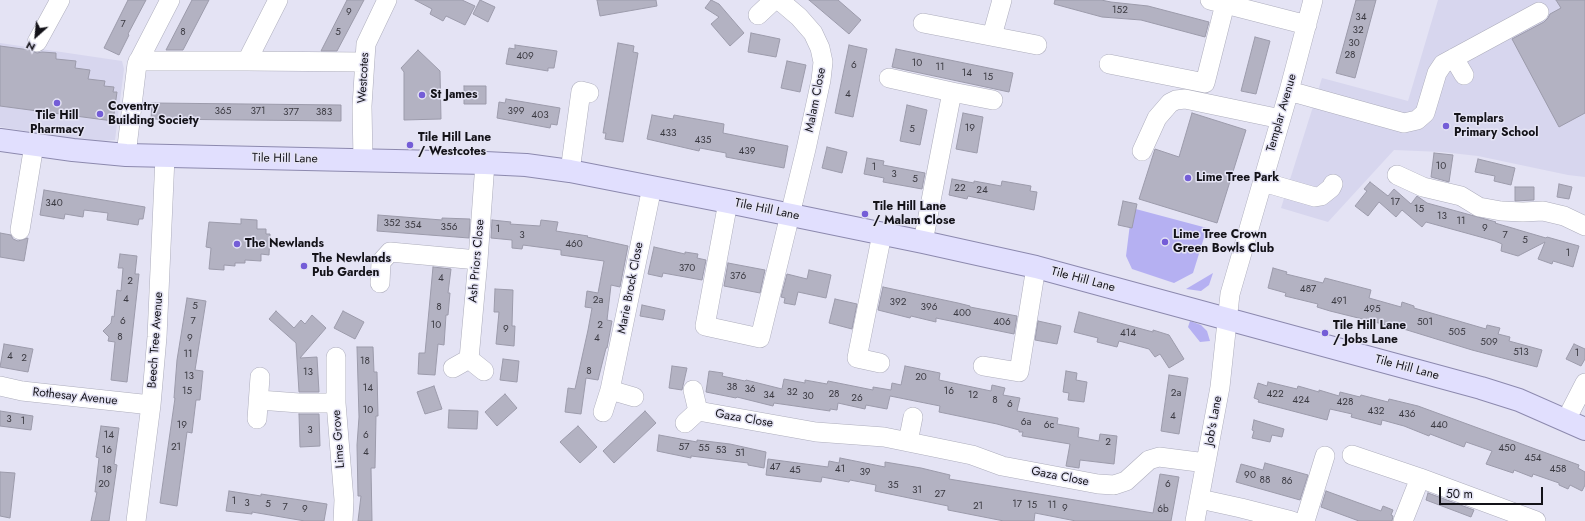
<!DOCTYPE html>
<html>
<head>
<meta charset="utf-8">
<style>
  body { margin:0 }
  #map { position:relative; width:1585px; height:521px; overflow:hidden; background:#e4e3f4; font-family:Jost,sans-serif }
  canvas { display:block }
  .north { position:absolute; left:16px; top:16px; width:40px; height:40px; -webkit-text-stroke:3px #e4e3f4; paint-order:stroke; rotate:207deg; font-size:11px; font-weight:700; line-height:16px; text-align:center; color:#131218 }
  .north::after { content:''; display:block; margin:auto; width:14px; height:18px; background:#131218; clip-path:polygon(50% 0,100% 100%,50% 72%,0 100%) }
  .scale { position:absolute; left:1439px; top:487px; width:104px; height:18px; box-sizing:border-box; border:2px solid #131218; border-top:0; padding-left:5px; font-size:12px; line-height:14px; white-space:nowrap; color:#131218; -webkit-text-stroke:3px #e4e3f4; paint-order:stroke }
</style>
</head>
<body>
<div id="map">
<canvas width="1585" height="521"></canvas>
<div class="north">N</div>
<div class="scale">50 m</div>
</div>
<script>
const ctx = document.querySelector('canvas').getContext('2d');
ctx.lineJoin = 'round';
function paint(path, color) {
  ctx.fillStyle = color;
  ctx.fill(path, 'evenodd');
}
function toPath(rows) {
  const path = new Path2D();
  for (const r of rows) {
    path.moveTo(r[0], r[1]);
    for (let i = 2; i < r.length; i += 2) path.lineTo(r[i], r[i + 1]);
  }
  return path;
}
function trace(path, color, width, dash) {
  ctx.strokeStyle = color;
  ctx.lineWidth = width;
  ctx.lineCap = dash ? 'butt' : 'round';
  ctx.setLineDash(dash || []);
  ctx.stroke(path);
}
function write(font, color, halo, rows, align = 'center') {
  ctx.font = font + ' Jost,sans-serif';
  ctx.lineWidth = 3;
  ctx.setLineDash([]);
  ctx.textBaseline = 'middle';
  ctx.strokeStyle = halo;
  ctx.fillStyle = color;
  for (const [text, x, y, turn = 0] of rows) {
    ctx.save();
    ctx.translate(x, y);
    ctx.rotate((+turn || 0) * Math.PI / 180);
    ctx.textAlign = isNaN(turn) ? turn : align;
    if (halo) ctx.strokeText(text, 0, 0);
    ctx.fillText(text, 0, 0);
    ctx.restore();
  }
}
const built = toPath([
  [1438,0,1585,0,1585,177,1568,175,1478,156,1442,152,1394,150,1328,222,1281,208,1322,78,1408,101],
  [0,43,122,61,124,69,115,140,101,141,68,138,0,127]
]);
const green = toPath([
  [1132,208,1207,228,1193,273,1174,283,1132,269,1126,256],
  [1213,273,1209,285,1201,291,1186,289],
  [1190,321,1201,325,1207,331,1210,341,1200,342,1188,327]
]);
const building = toPath([
  [128,0,146,0,128,34,129,35,119,55,104,48,128,0],
  [192,0,209,0,183,50,166,50,192,0],
  [347,0,364,0,337,51,321,51,347,0],
  [415,0,462,0,475,6,465,25,446,16,443,21,430,14,432,9,415,0],
  [480,0,495,7,488,22,473,14,480,0],
  [597,0,656,0,657,6,600,16,597,0],
  [711,0,719,4,744,33,730,46,711,24,719,17,705,8,711,0],
  [809,0,838,0,861,20,849,34,809,0],
  [1055,0,1101,0,1111,2,1148,6,1209,22,1205,37,1141,20,1102,17,1054,4,1055,0],
  [1356,0,1376,0,1355,78,1336,73,1356,0],
  [1556,0,1585,0,1585,113,1559,127,1512,39,1544,22,1548,18,1550,14,1561,8,1556,0],
  [751,33,780,39,776,57,748,52,751,33],
  [1255,37,1270,41,1256,94,1241,91,1255,37],
  [618,43,634,46,633,52,638,53,623,142,605,139,606,133,603,133,618,43],
  [515,45,557,51,554,68,548,68,548,71,506,64,509,48,515,49,515,45],
  [849,45,867,49,853,117,835,113,849,45],
  [0,46,30,50,37,53,42,52,56,53,56,59,76,61,75,68,90,70,88,79,105,81,104,86,114,87,113,92,117,92,113,121,0,106,0,46],
  [896,49,1013,73,1009,92,892,67,896,49],
  [418,50,440,71,441,119,404,120,404,72,401,68,418,50],
  [787,61,806,65,800,92,781,88,787,61],
  [464,86,486,86,486,104,464,104,464,86],
  [506,99,560,108,557,125,551,124,550,128,497,118,499,102,505,103,506,99],
  [152,103,341,105,341,121,151,119,152,103],
  [907,105,927,110,920,145,900,141,907,105],
  [963,113,983,117,977,153,956,149,963,113],
  [1192,113,1246,130,1217,223,1139,199,1155,149,1179,157,1192,113],
  [652,115,673,119,674,115,724,124,723,133,788,146,784,168,726,157,726,153,700,148,699,151,647,139,652,115],
  [827,147,847,152,842,173,822,168,827,147],
  [1434,153,1453,155,1449,182,1431,177,1434,153],
  [867,158,884,161,883,165,925,173,922,189,883,182,884,178,864,174,867,158],
  [1478,159,1515,168,1511,185,1494,181,1495,176,1475,172,1478,159],
  [952,179,974,183,974,181,1001,186,1002,181,1031,186,1030,191,1037,192,1034,210,968,196,967,199,949,195,952,179],
  [1370,182,1388,196,1394,189,1411,204,1417,196,1427,203,1496,222,1495,223,1546,238,1547,237,1579,246,1573,267,1553,261,1552,264,1538,259,1545,242,1518,256,1501,251,1502,244,1495,241,1426,222,1422,227,1402,210,1396,217,1379,202,1368,216,1355,206,1367,191,1364,189,1370,182],
  [1559,184,1572,187,1569,199,1557,197,1559,184],
  [1515,187,1534,187,1534,200,1515,201,1515,187],
  [44,190,145,207,143,219,139,219,138,225,107,220,108,213,84,210,83,217,65,214,64,219,40,215,44,190],
  [1123,201,1137,204,1132,228,1118,225,1123,201],
  [378,215,442,220,442,218,470,219,469,238,377,231,378,215],
  [241,219,257,220,257,229,266,229,266,234,270,234,269,255,261,254,261,261,245,260,245,263,235,263,235,266,224,265,224,270,209,269,211,248,206,247,209,222,241,224,241,219],
  [492,220,511,222,510,224,540,226,541,220,558,222,556,231,588,236,587,237,628,246,620,287,611,285,607,320,612,321,607,348,606,348,598,380,586,378,581,414,565,412,568,388,575,389,588,330,592,308,585,307,587,291,598,293,604,261,561,255,561,250,523,245,522,249,512,248,512,240,491,238,492,220],
  [0,233,11,235,13,239,18,241,28,238,24,261,0,257,0,233],
  [654,247,685,254,685,252,698,254,697,258,706,260,702,280,663,273,662,277,648,274,654,247],
  [120,254,137,256,135,274,139,274,127,382,111,380,115,342,108,341,109,337,103,331,111,323,112,316,114,317,117,290,121,291,123,268,118,268,120,254],
  [728,263,765,270,760,293,724,286,728,263],
  [433,267,451,269,448,293,450,293,448,315,446,315,444,345,438,344,435,375,418,374,419,353,425,353,433,267],
  [1273,268,1287,272,1286,274,1323,283,1325,278,1371,290,1369,298,1401,307,1402,302,1414,306,1414,308,1486,329,1487,325,1500,328,1498,334,1510,337,1509,341,1542,350,1537,367,1472,350,1407,330,1330,311,1317,307,1318,304,1285,296,1286,293,1268,288,1273,268],
  [809,270,831,275,826,298,798,292,795,305,784,303,785,298,781,297,787,274,807,279,809,270],
  [883,287,958,303,970,306,970,307,1017,316,1014,334,936,318,936,322,911,316,910,318,878,310,883,287],
  [495,289,513,290,512,326,515,326,514,346,496,344,499,312,494,312,495,289],
  [187,298,206,301,195,370,203,371,200,400,196,400,192,433,187,432,177,506,160,503,175,398,174,398,177,360,187,298],
  [835,299,857,304,852,329,829,323,835,299],
  [642,305,665,310,663,320,640,316,642,305],
  [276,311,294,328,301,320,305,324,312,315,326,328,300,358,317,357,319,392,299,392,296,343,269,319,276,311],
  [343,311,364,322,355,339,334,328,343,311],
  [1079,312,1153,332,1153,330,1169,335,1184,359,1169,368,1160,354,1155,357,1149,349,1119,341,1117,347,1097,342,1098,338,1074,332,1079,312],
  [1038,321,1061,326,1057,344,1035,340,1038,321],
  [4,344,33,349,28,372,0,367,4,344],
  [1574,344,1585,349,1585,359,1581,366,1566,359,1574,344],
  [357,347,373,347,374,372,377,372,378,416,376,416,375,468,371,468,372,521,358,521,361,496,358,496,357,445,359,417,357,347],
  [503,359,519,361,517,382,500,380,503,359],
  [672,366,687,368,682,390,669,388,672,366],
  [905,366,940,373,939,380,991,391,992,385,1005,388,1003,395,1020,398,1017,411,1058,418,1057,424,1079,428,1078,437,1099,441,1100,434,1117,436,1114,464,1080,460,1079,468,1066,466,1070,444,1022,436,1023,432,1019,432,1019,430,997,424,939,412,940,406,890,396,887,409,866,405,865,409,838,403,837,410,830,409,830,411,774,403,773,406,737,397,736,398,706,392,709,371,723,373,722,376,745,381,746,380,782,389,784,379,805,383,805,380,827,384,828,381,873,390,873,387,891,390,892,383,901,385,905,366],
  [1066,371,1077,373,1076,380,1087,382,1084,402,1068,400,1069,393,1063,392,1066,371],
  [1169,375,1188,378,1179,434,1161,431,1169,375],
  [1268,382,1297,389,1298,386,1319,392,1319,390,1339,396,1340,392,1360,397,1361,395,1388,402,1389,399,1418,406,1579,465,1578,468,1585,472,1585,485,1582,491,1570,485,1568,489,1559,485,1559,483,1533,474,1532,477,1514,470,1513,473,1486,464,1492,451,1466,442,1464,447,1430,434,1429,436,1404,426,1382,420,1381,425,1351,417,1352,414,1330,409,1327,420,1258,402,1259,400,1254,398,1258,383,1267,386,1268,382],
  [434,386,442,409,425,414,417,392,434,386],
  [505,394,517,408,497,426,485,412,505,394],
  [449,410,478,411,477,429,448,428,449,410],
  [0,411,33,416,31,430,0,426,0,411],
  [645,411,656,423,614,463,603,451,645,411],
  [299,414,319,414,320,446,300,447,299,414],
  [1254,420,1284,429,1282,437,1272,435,1270,442,1252,438,1254,431,1252,430,1254,420],
  [101,426,119,428,114,464,117,465,109,521,91,521,97,492,95,492,99,458,96,457,101,426],
  [578,426,597,447,580,463,560,442,578,426],
  [659,435,697,442,697,440,730,444,766,452,764,468,748,465,748,463,732,461,691,456,691,458,657,451,659,435],
  [840,458,885,467,885,462,921,468,950,475,949,479,1153,513,1160,474,1179,477,1171,521,1076,521,1035,513,1034,521,1004,521,948,510,948,506,875,491,876,485,850,480,849,482,822,477,821,482,766,475,768,459,828,467,829,461,839,463,840,458],
  [1265,463,1308,475,1300,500,1236,482,1241,464,1263,470,1265,463],
  [0,472,15,473,10,518,0,516,0,472],
  [229,491,261,496,261,494,327,504,324,521,305,521,252,512,252,514,226,511,229,491],
  [1326,491,1381,511,1383,506,1393,510,1391,515,1393,516,1392,521,1359,521,1321,507,1326,491],
  [1428,493,1474,510,1471,517,1426,500,1428,493]
]);
const minor = toPath([
  [1210,0,1307,25],
  [758,15,774,0],
  [923,23,1037,45],
  [992,36,1002,0],
  [37,42,60,0],
  [1454,58,1464,75],
  [138,61,247,61,364,62],
  [247,61,278,0],
  [1109,64,1205,83,1226,0],
  [889,78,952,92,923,242],
  [1289,91,1404,123,1417,120,1425,113,1437,73,1443,64,1539,12],
  [952,92,993,100],
  [1142,151,1157,118,1170,103,1176,100,1185,99,1281,119],
  [126,155,137,64,170,0],
  [363,160,362,106,366,44,387,0],
  [570,171,581,91,589,93],
  [1397,175,1423,187,1461,196,1479,207,1501,211,1523,212,1543,211,1564,216,1585,226],
  [1263,182,1315,197,1321,196,1331,188,1333,184],
  [728,202,705,326,760,338,806,149,821,80,823,62,820,48,813,33,799,17,779,0],
  [20,230,34,145],
  [380,283,381,262,390,252,478,260],
  [336,357,336,403,344,500,343,521],
  [469,359,478,260,485,163],
  [880,363,857,358,882,234],
  [983,366,1019,372,1036,267],
  [453,368,469,359,484,371],
  [0,386,22,391,151,405],
  [610,390,634,397],
  [259,400,299,403,336,403],
  [698,411,816,432,884,437,972,455,1002,466,1098,484,1114,485,1126,481,1149,460,1159,457,1206,463],
  [603,412,610,390,652,187],
  [257,419,260,377],
  [1566,420,1585,383],
  [685,423,698,411,693,390],
  [908,442,913,417],
  [1352,455,1420,478,1536,521],
  [1200,499,1241,508,1292,521],
  [136,521,151,405,157,337,165,157],
  [1195,521,1220,387,1230,294,1289,91,1313,0],
  [1305,521,1325,456],
  [1403,521,1420,478]
]);
const major = toPath([
  [0,140,73,150,126,155,485,163,526,165,570,171,728,202,923,242,1036,267,1481,388,1519,400,1585,429]
]);
const markers = [
  [422,95,4,"#745dd7"],
  [57,103,4,"#745dd7"],
  [100,114,4,"#745dd7"],
  [1446,126,4,"#745dd7"],
  [410,145,4,"#745dd7"],
  [1188,178,4,"#745dd7"],
  [865,214,4,"#745dd7"],
  [1165,242,4,"#745dd7"],
  [237,244,4,"#745dd7"],
  [304,266,4,"#745dd7"],
  [1325,333,4,"#745dd7"]
];
const numberNames = [
  ["152",1120,11],
  ["9",349,13],
  ["34",1361,18],
  ["7",123,25],
  ["32",1358,31],
  ["8",183,33],
  ["5",338,33],
  ["30",1354,44],
  ["28",1350,56],
  ["409",525,57],
  ["10",917,64],
  ["6",854,66],
  ["11",940,68],
  ["14",967,74],
  ["15",988,78],
  ["4",848,95],
  ["365",223,112],
  ["371",258,112],
  ["399",516,112],
  ["377",291,113],
  ["383",324,113],
  ["403",540,116],
  ["19",970,129],
  ["5",912,130],
  ["433",668,134],
  ["435",703,141],
  ["439",747,152],
  ["10",1441,167],
  ["1",874,168],
  ["3",894,175],
  ["5",915,180],
  ["22",960,189],
  ["24",982,191],
  ["17",1395,203],
  ["340",54,204],
  ["15",1419,210],
  ["13",1442,217],
  ["11",1461,222],
  ["352",392,224],
  ["354",413,226],
  ["356",449,228],
  ["9",1485,229],
  ["1",498,230],
  ["3",522,236],
  ["7",1505,236],
  ["5",1525,241],
  ["460",574,245],
  ["1",1568,254],
  ["370",687,269],
  ["376",738,277],
  ["4",441,279],
  ["2",130,282],
  ["487",1308,290],
  ["4",126,300],
  ["2a",598,301],
  ["491",1339,302],
  ["392",898,303],
  ["5",195,307],
  ["8",439,308],
  ["396",929,308],
  ["495",1372,310],
  ["400",962,314],
  ["6",123,322],
  ["7",193,322],
  ["406",1002,323],
  ["501",1425,323],
  ["10",436,326],
  ["2",600,326],
  ["9",506,330],
  ["505",1457,333],
  ["414",1128,334],
  ["8",120,338],
  ["9",190,339],
  ["4",597,339],
  ["509",1489,343],
  ["513",1521,353],
  ["1",1577,354],
  ["11",188,355],
  ["4",10,357],
  ["2",24,359],
  ["18",365,362],
  ["8",589,372],
  ["13",308,373],
  ["13",189,377],
  ["20",921,378],
  ["38",732,388],
  ["14",368,389],
  ["36",750,390],
  ["15",187,392],
  ["16",949,392],
  ["32",792,393],
  ["2a",1176,394],
  ["28",834,395],
  ["422",1275,395],
  ["34",769,396],
  ["12",973,396],
  ["30",808,397],
  ["26",857,399],
  ["8",995,401],
  ["424",1301,401],
  ["428",1345,403],
  ["6",1010,405],
  ["10",368,411],
  ["432",1376,412],
  ["436",1407,415],
  ["4",1173,417],
  ["3",9,420],
  ["1",23,422],
  ["6a",1026,423],
  ["19",182,426],
  ["6c",1049,426],
  ["440",1439,426],
  ["3",310,431],
  ["14",109,436],
  ["6",366,436],
  ["2",1108,443],
  ["21",176,448],
  ["57",684,448],
  ["55",704,449],
  ["450",1507,449],
  ["16",107,451],
  ["53",721,451],
  ["4",366,453],
  ["51",740,454],
  ["454",1533,459],
  ["47",775,468],
  ["41",840,470],
  ["458",1558,470],
  ["18",107,471],
  ["45",795,471],
  ["39",865,473],
  ["90",1250,476],
  ["88",1265,481],
  ["86",1287,482],
  ["20",104,485],
  ["6",1168,485],
  ["35",893,486],
  ["31",917,491],
  ["27",940,495],
  ["1",234,502],
  ["3",247,504],
  ["5",268,505],
  ["17",1017,505],
  ["15",1032,506],
  ["11",1052,506],
  ["21",978,507],
  ["7",285,508],
  ["9",1065,509],
  ["9",305,510],
  ["6b",1163,510]
];
const streetNames = [
  ["Westcotes",364,78,-87],
  ["Malam Close",816,100,-79],
  ["Templar Avenue",1282,113,-74],
  ["Tile Hill Lane",285,159,1],
  ["Tile Hill Lane",767,210,12],
  ["Ash Priors Close",477,261,-85],
  ["Tile Hill Lane",1083,280,15],
  ["Marie Brock Close",631,288,-79],
  ["Beech Tree Avenue",156,340,-86],
  ["Tile Hill Lane",1407,368,15],
  ["Rothesay Avenue",75,397,6],
  ["Gaza Close",744,419,10],
  ["Job's Lane",1214,421,-80],
  ["Lime Grove",339,439,-94],
  ["Gaza Close",1060,477,11]
];
const poiNames = [
  ["St James",430,95],
  ["Coventry",108,107],
  ["Building Society",108,121],
  ["Tile Hill",57,116,"center"],
  ["Pharmacy",57,130,"center"],
  ["Templars",1454,119],
  ["Primary School",1454,133],
  ["Tile Hill Lane",418,138],
  ["/ Westcotes",418,152],
  ["Lime Tree Park",1196,178],
  ["Tile Hill Lane",873,207],
  ["/ Malam Close",873,221],
  ["Lime Tree Crown",1173,235],
  ["Green Bowls Club",1173,249],
  ["The Newlands",245,244],
  ["The Newlands",312,259],
  ["Pub Garden",312,273],
  ["Tile Hill Lane",1333,326],
  ["/ Jobs Lane",1333,340]
];
paint(built, '#d7d6ee');
paint(green, '#b5b0f2');
paint(building, '#b3b2c2');
trace(building, '#9c9bab', 1);
trace(minor, '#adadbc', 20);
trace(major, '#8c89ae', 24);
trace(minor, '#fff', 19);
trace(major, '#e1dffe', 22);
for (const [x, y, r, color] of markers) {
  const dot = new Path2D();
  dot.arc(x, y, r, 0, 2 * Math.PI);
  ctx.fillStyle = color;
  ctx.fill(dot);
  trace(dot, '#e4e3f4', 1.5);
}
write('10px', '#3b3a42', null, numberNames);
write('12px', '#131218', '#e4e3f4', streetNames);
write('bold 12px', '#131218', '#e4e3f4', poiNames, 'left');
</script>
</body>
</html>
